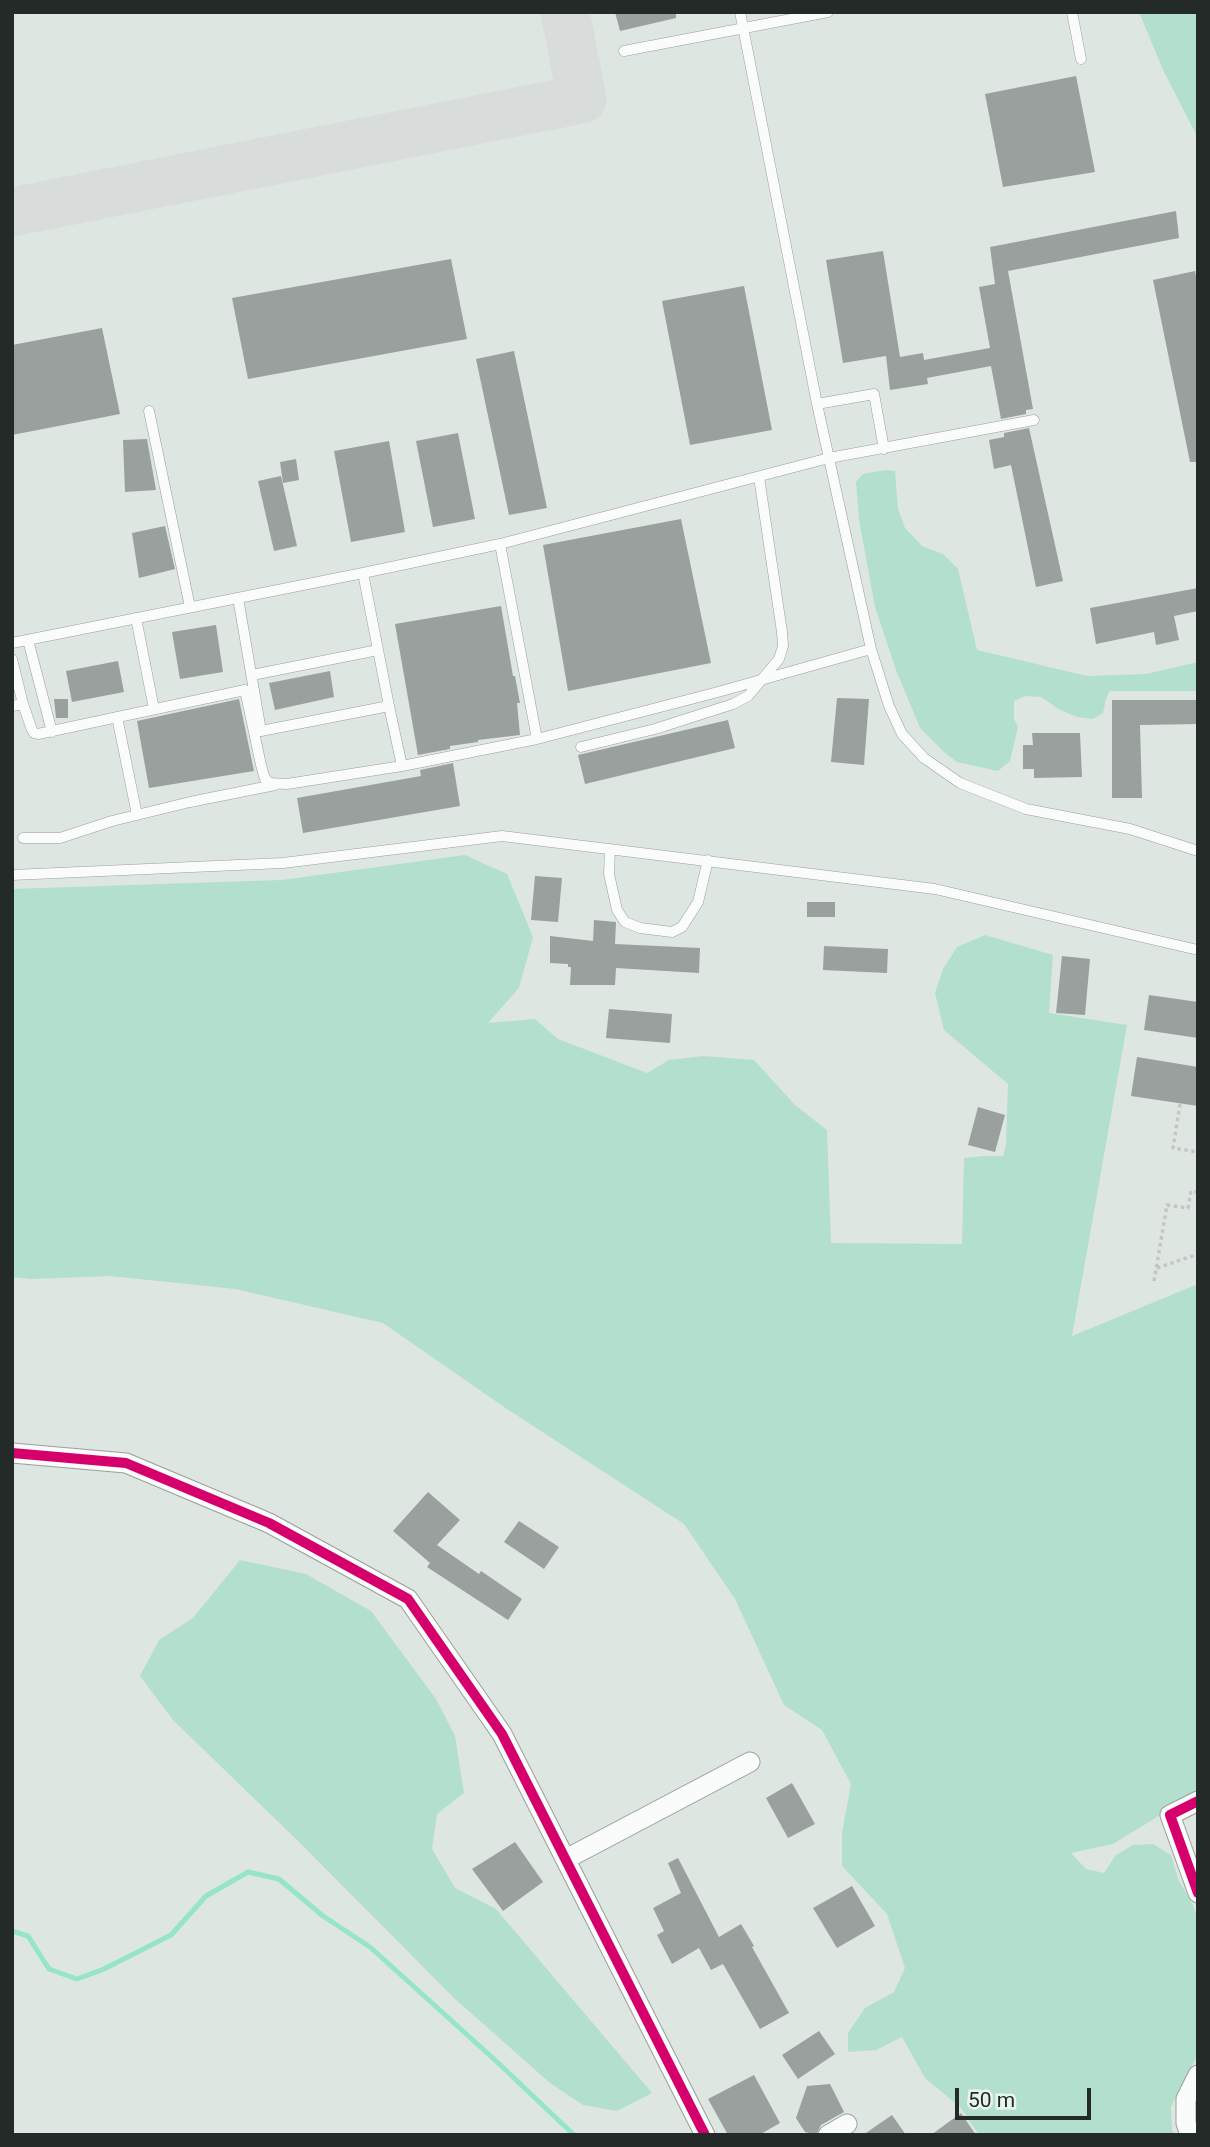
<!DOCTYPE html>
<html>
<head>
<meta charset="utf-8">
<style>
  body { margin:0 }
  #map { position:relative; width:1210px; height:2147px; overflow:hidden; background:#dee6e2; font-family:Roboto,sans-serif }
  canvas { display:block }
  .frame { position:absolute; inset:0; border:14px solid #242a28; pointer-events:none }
  .scale { position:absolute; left:955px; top:2088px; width:136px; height:32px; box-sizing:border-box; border:4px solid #242a28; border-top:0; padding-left:9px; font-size:21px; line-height:24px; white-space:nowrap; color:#242a28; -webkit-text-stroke:5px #e7f7f0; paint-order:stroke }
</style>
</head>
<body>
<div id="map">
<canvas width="1210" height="2147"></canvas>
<div class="frame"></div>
<div class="scale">50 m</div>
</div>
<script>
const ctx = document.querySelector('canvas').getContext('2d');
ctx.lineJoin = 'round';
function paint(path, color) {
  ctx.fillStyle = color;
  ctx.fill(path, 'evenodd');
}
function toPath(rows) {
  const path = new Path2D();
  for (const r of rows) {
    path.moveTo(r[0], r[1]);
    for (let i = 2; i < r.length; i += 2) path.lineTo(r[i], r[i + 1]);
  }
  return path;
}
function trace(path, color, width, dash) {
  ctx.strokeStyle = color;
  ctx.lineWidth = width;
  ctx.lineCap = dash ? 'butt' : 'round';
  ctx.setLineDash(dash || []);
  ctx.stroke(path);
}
const green = toPath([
  [1139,12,1198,12,1198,138,1164,72],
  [885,470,895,471,898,509,905,528,922,546,943,554,958,569,977,650,1087,676,1146,674,1198,662,1198,691,1110,691,1106,699,1103,713,1093,719,1077,717,1060,710,1041,697,1025,696,1014,701,1014,719,1018,727,1010,761,998,771,957,762,945,753,920,728,896,670,875,607,859,520,856,482,863,474],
  [465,855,507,874,533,937,519,988,488,1023,535,1019,558,1039,647,1073,669,1060,703,1056,754,1060,795,1105,827,1130,831,1243,962,1244,964,1158,983,1156,1003,1156,1006,1145,1008,1084,944,1030,935,993,943,969,957,947,985,935,1053,955,1049,1013,1127,1025,1072,1336,1198,1284,1198,1792,1113,1844,1071,1853,1086,1869,1104,1873,1116,1855,1133,1845,1153,1844,1171,1855,1179,1881,1192,1903,1198,1919,1198,2054,1171,2107,1172,2130,1175,2135,979,2135,960,2107,925,2078,902,2037,876,2050,848,2052,848,2033,865,2008,894,1992,905,1968,887,1914,842,1866,842,1833,851,1784,822,1730,784,1705,735,1599,684,1524,504,1407,383,1323,235,1289,110,1276,31,1279,12,1277,12,889,282,880],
  [240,1560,306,1574,371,1611,436,1699,455,1736,464,1793,437,1814,432,1849,455,1888,496,1909,652,2093,617,2111,583,2105,550,2083,454,1998,298,1841,173,1720,140,1676,159,1640,193,1618]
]);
const stream = toPath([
  [12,1931,28,1936,49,1969,77,1979,104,1969,171,1935,206,1896,248,1872,279,1879,323,1916,370,1947,495,2060,574,2135]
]);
const taxiway = toPath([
  [12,212,582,99,565,12]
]);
const building = toPath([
  [615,12,676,12,676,18,620,31],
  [1076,76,1095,172,1003,187,985,94],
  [1176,211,1179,238,1008,271,1033,409,1026,410,1026,414,1001,419,991,366,927,378,928,384,890,390,886,356,843,363,826,260,883,251,900,357,923,353,924,360,990,348,979,287,995,284,990,247],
  [451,259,467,339,248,379,232,298],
  [1195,271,1198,286,1198,462,1190,462,1153,280],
  [744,286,772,430,690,445,662,301],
  [102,328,120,414,12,435,12,345],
  [514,351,547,508,509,515,476,359],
  [1029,428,1063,581,1036,587,1011,465,994,469,989,440,1004,437,1004,433],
  [458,433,475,519,433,527,416,441],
  [147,439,156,490,125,492,123,440],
  [389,441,405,532,351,542,334,451],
  [296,459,299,480,283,483,280,462],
  [281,476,297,546,274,551,258,481],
  [681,519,711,663,568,691,543,545],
  [165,526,175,569,139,578,132,533],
  [1198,588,1198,611,1174,616,1179,640,1156,645,1154,632,1096,644,1090,608],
  [501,606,513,676,515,676,520,703,517,703,520,735,478,740,478,742,450,746,450,749,418,755,395,624],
  [216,625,223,672,180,679,172,632],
  [118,661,124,692,72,702,66,671],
  [330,671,334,697,275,710,269,683],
  [837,698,869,699,864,765,831,762],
  [54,699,68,699,68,718,56,718],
  [239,699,254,771,149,788,137,721],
  [1112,700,1198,700,1198,724,1140,725,1142,798,1112,798],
  [728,720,735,748,585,784,578,755],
  [1032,733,1080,733,1082,777,1034,778,1034,769,1023,769,1023,745,1033,745],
  [453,763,460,806,303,833,297,798,421,776,420,770],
  [535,876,562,878,558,922,531,920],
  [807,902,835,902,835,917,807,917],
  [594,920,616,922,615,944,700,948,699,973,616,968,615,985,570,985,571,967,568,967,568,964,550,963,550,936,593,941],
  [824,946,888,949,887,973,823,970],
  [1062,956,1090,959,1085,1015,1056,1013],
  [1149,995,1198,1002,1198,1038,1144,1030],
  [609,1009,672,1014,670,1043,606,1038],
  [1137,1057,1198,1067,1198,1106,1131,1096],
  [978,1107,1005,1115,995,1152,968,1145],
  [428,1492,460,1520,437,1545,479,1574,481,1571,522,1599,508,1620,427,1567,430,1563,393,1531],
  [519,1521,559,1547,544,1569,504,1542],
  [792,1783,815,1824,788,1838,766,1798],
  [515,1842,543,1882,503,1911,472,1869],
  [678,1858,719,1937,741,1924,754,1946,752,1947,789,2013,760,2029,723,1964,711,1970,699,1948,672,1964,657,1935,664,1931,653,1908,681,1893,668,1863],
  [852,1886,875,1926,837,1948,813,1908],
  [819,2031,835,2054,798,2079,782,2055],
  [754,2075,780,2123,759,2135,728,2135,708,2099],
  [830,2084,844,2112,821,2125,816,2135,805,2132,796,2118,807,2086],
  [961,2113,976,2135,931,2135],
  [892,2115,906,2135,863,2135]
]);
const path = toPath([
  [1180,1104,1173,1148,1198,1152],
  [1157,1268,1198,1254],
  [1154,1281,1167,1205,1188,1208,1191,1191,1198,1192]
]);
const service = toPath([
  [740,12,817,404,871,649,889,706,902,734,924,758,960,783,1026,809,1130,829,1198,851],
  [1072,12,1081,59],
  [624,51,828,12],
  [817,404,874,394,884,449],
  [149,411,190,607],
  [238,598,261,731,389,706,363,573],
  [136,618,154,709],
  [28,640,52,732],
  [12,643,363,573,500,544,829,458,1034,420],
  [12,659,23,704,12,706],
  [252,675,378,650],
  [23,704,32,730,34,733,38,734,245,690,261,765,265,779,270,783,287,784,402,766],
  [389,706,402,766,537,739,500,544],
  [117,717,137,815],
  [537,739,718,692,871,649],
  [581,747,655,729,733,704,748,696,779,659,783,646,782,632,759,477],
  [23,838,60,838,112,821,190,802,275,785],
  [610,849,609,874,617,910,625,922,640,928,672,932,682,927,698,902,708,860],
  [12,875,283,863,502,836,935,889,1198,950]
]);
const minor = toPath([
  [12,1453,126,1463,269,1523,408,1599,502,1734,705,2135],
  [1198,1801,1170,1815,1198,1893],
  [566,1859,750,1762],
  [828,2135,847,2124],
  [1190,2135,1186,2123,1186,2099,1198,2075]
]);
const cycleway = toPath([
  [12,1453,126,1463,269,1523,408,1599,502,1734,705,2135],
  [1198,1801,1170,1815,1198,1893]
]);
paint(green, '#b3dfcd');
trace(stream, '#96e5c8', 5);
trace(taxiway, '#d8dcda', 49);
paint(building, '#9aa09d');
trace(service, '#999f9c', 11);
trace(minor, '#999f9c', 21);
trace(path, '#c4c6c5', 3.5, [3.5, 3.5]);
trace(service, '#fafbfb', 10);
trace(minor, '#fafbfb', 19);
trace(cycleway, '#d6006c', 10);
</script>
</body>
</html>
